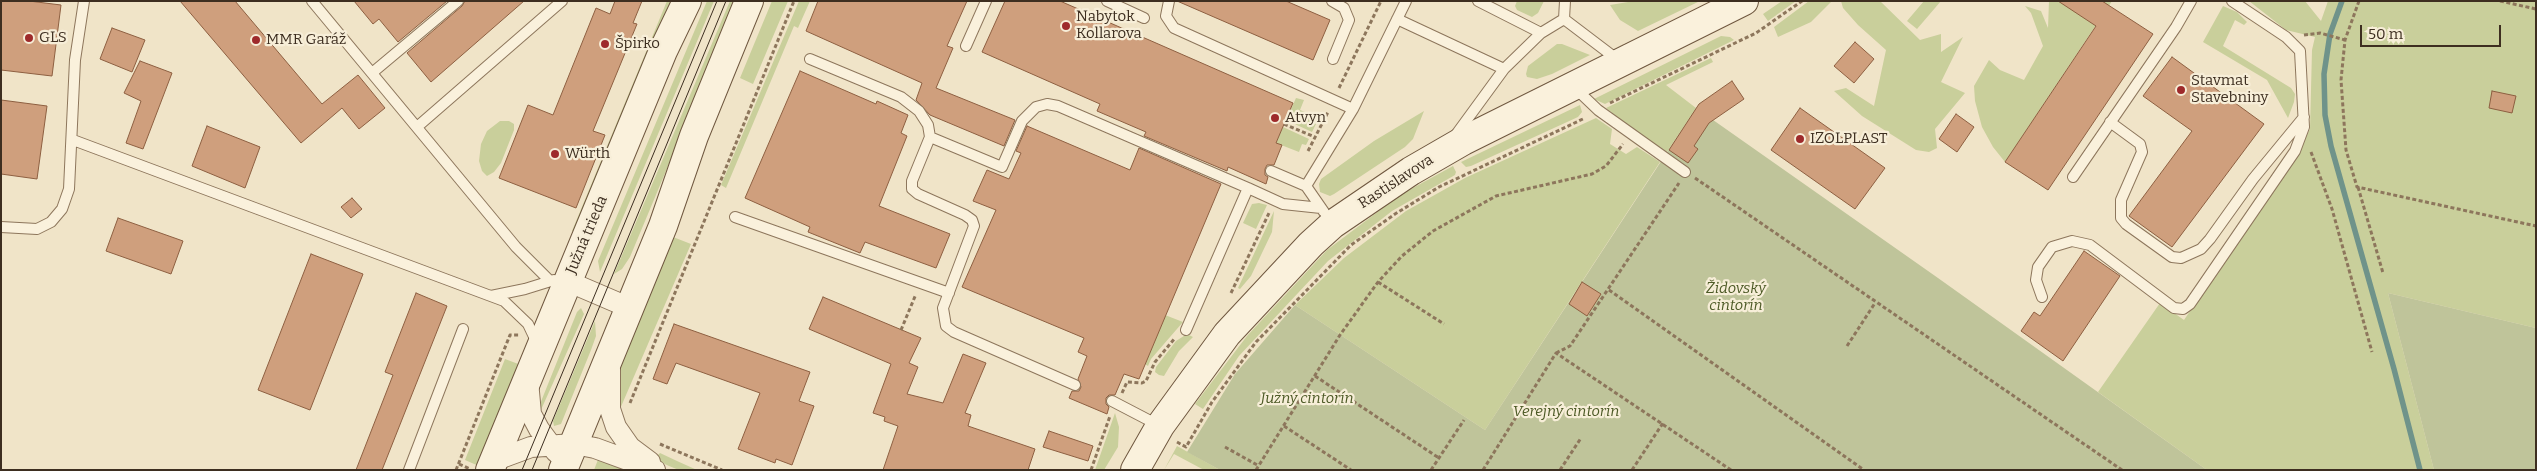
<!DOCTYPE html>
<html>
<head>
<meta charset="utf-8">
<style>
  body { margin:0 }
  #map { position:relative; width:2537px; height:471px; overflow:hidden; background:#f0e4c8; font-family:Bitter,serif }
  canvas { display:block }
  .frame { position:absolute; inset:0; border:2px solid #3d2e20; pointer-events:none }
  .scale { position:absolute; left:2360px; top:25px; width:141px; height:22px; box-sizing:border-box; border:2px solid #3d2e20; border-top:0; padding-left:6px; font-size:15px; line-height:18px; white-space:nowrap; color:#3d2e20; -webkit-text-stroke:4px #f7eed8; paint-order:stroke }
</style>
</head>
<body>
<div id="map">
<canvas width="2537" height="471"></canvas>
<div class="frame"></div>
<div class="scale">50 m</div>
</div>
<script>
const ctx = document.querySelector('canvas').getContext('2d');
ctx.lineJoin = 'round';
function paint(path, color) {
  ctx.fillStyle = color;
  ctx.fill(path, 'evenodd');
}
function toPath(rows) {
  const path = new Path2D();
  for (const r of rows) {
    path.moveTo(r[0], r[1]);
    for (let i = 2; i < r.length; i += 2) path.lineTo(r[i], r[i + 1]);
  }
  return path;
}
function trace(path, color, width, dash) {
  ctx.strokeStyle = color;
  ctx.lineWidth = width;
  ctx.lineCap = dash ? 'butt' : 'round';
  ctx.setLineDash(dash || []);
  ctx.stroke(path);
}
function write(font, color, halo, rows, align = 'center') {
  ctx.font = font + ' Bitter,serif';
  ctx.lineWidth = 4.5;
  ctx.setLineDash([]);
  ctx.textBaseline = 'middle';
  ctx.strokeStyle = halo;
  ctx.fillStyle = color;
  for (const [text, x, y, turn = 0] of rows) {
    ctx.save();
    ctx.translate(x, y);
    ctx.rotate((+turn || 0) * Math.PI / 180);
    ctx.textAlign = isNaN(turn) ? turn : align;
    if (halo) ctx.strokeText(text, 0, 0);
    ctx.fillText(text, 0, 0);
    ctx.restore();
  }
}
const green = toPath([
  [667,1,675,1,576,232,572,231],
  [707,1,714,1,600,272,598,261],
  [730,1,737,1,630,257,622,269,614,274],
  [772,1,788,1,753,84,740,78],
  [799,1,810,1,798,28,794,26,726,188,721,185],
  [1517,1,1544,1,1538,13,1532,17,1517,10,1515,6],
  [1634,1,1700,1,1638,31,1620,20,1610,5],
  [1782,1,1796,1,1768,21,1763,14],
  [1809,1,1832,1,1811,22,1778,37,1774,27],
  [1841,1,1880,1,1920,40,1941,34,1941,52,1963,37,1941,82,1965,93,1935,129,1937,148,1929,152,1916,150,1862,116,1834,91,1846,88,1874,106,1886,50,1858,25,1843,8],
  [1924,1,1941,1,1917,29,1907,21],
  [2049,1,2112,1,2005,162,1993,147,1982,127,1975,101,1974,86,1989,60,2000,70,2024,80,2043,46,2031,13,2025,6,2041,11,2048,28],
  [2249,1,2305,1,2321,21,2328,1,2536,1,2536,328,2388,293,2434,470,2207,470,2098,392,2160,303,2184,320,2296,155,2310,129,2312,50,2315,37,2286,30],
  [2223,6,2237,12,2247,22,2244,25,2235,20,2223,46,2291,88,2295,94,2294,102,2288,118,2267,80,2203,42],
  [1721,36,1730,37,1734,40,1605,104,1594,99],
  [1557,44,1562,44,1590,55,1552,74,1537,79,1527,77,1526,74,1528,66],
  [1711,58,1713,62,1666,85,1696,108,1665,155,1606,108],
  [1296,98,1304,100,1300,110,1319,118,1312,132,1286,120],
  [1580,105,1582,112,1578,117,1471,166,1466,167,1461,162],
  [1424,111,1413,139,1405,147,1334,194,1330,196,1320,192,1319,184,1321,179,1374,141],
  [1596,118,1612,129,1610,144,1626,154,1637,147,1660,162,1485,430,1295,305,1344,258,1406,211,1465,178],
  [500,121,509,121,514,124,514,130,501,163,494,172,487,176,482,171,479,161,481,144,487,131],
  [1283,127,1309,139,1306,145,1302,144,1299,152,1276,143],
  [1453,166,1456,172,1455,175,1392,211,1328,261,1239,356,1203,409,1195,404,1247,336,1327,250,1400,195],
  [1259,203,1267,205,1256,229,1243,223,1252,204],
  [1274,211,1272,232,1251,276,1240,289,1238,288],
  [673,237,691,244,620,409,618,376,623,358],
  [581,308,584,314,540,412,540,404,577,312],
  [1165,315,1183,322,1151,359,1148,366,1145,364],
  [595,321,596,336,591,350,561,424,554,426,553,421],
  [1187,334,1193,337,1179,351,1164,376,1159,375,1155,372,1156,367,1176,341],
  [505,359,521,365,481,467,465,460],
  [1115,413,1119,427,1118,447,1104,470,1095,470],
  [1177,446,1220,470,1204,470,1174,454,1164,470],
  [660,453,677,461,697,470,679,470,669,466,654,459],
  [599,457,632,470,594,470]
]);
const cemetery = toPath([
  [1696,108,1938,278,2207,470,1220,470,1187,452,1235,374,1295,305,1485,430],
  [2388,293,2536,328,2536,470,2434,470]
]);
const stream = toPath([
  [2342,1,2330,34,2324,74,2325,115,2331,146,2394,369,2420,470]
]);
const building = toPath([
  [1,1,29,1,61,5,52,76,1,70,1,1],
  [180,1,235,1,322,104,358,75,385,108,359,129,342,108,301,143,180,1],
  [354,1,447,1,398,42,379,19,373,24,354,1],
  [465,1,524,1,431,82,407,53,462,6,465,1],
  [615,1,642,1,633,23,637,24,593,131,605,135,576,208,499,178,528,105,553,115,596,8,610,14,615,1],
  [818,1,967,1,947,46,953,48,936,88,1015,120,1004,146,930,115,916,100,922,83,806,31,818,1],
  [1005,1,1060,1,1293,103,1276,143,1282,145,1274,165,1267,165,1265,169,1265,175,1268,177,1266,184,1228,167,1227,171,1144,136,1146,132,1097,111,1100,104,982,52,1005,1],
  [1177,1,1286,1,1330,20,1313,60,1177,1],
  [2058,1,2102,1,2153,34,2048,190,2005,162,2096,26,2058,1],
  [112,28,145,40,132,72,100,59,112,28],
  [1855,42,1874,59,1854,83,1834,66,1855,42],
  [2172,57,2264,124,2172,247,2129,216,2192,131,2143,96,2172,57],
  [140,61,172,73,143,149,126,143,141,101,124,93,140,61],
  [800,71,876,104,877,101,908,115,901,133,907,136,879,206,950,234,936,268,865,242,860,253,808,232,810,227,745,198,800,71],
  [1732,81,1744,99,1709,123,1694,146,1698,149,1688,163,1669,150,1699,104,1732,81],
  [2492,91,2516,96,2512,113,2489,108,2492,91],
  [1,100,47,106,37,179,1,174,1,100],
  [1800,108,1885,168,1855,209,1771,150,1800,108],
  [1956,114,1974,127,1957,152,1939,139,1956,114],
  [207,126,260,147,245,188,192,166,207,126],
  [1027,126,1130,170,1139,148,1221,184,1139,379,1124,374,1115,395,1109,395,1106,398,1106,404,1109,407,1107,414,1069,398,1072,391,1079,391,1081,387,1078,379,1087,356,1078,352,1084,338,962,287,996,210,973,201,987,170,1009,179,1021,153,1016,151,1027,126],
  [352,198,362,209,351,218,341,207,352,198],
  [118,218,183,241,171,274,106,251,118,218],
  [2084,251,2120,276,2063,361,2021,331,2034,312,2040,316,2084,251],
  [311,254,363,274,310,410,258,390,311,254],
  [1582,282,1601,294,1587,316,1569,304,1582,282],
  [416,293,447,306,382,470,356,470,393,375,385,372,416,293],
  [823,297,921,338,909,363,918,367,907,394,943,403,963,354,986,363,965,413,971,415,968,426,1035,449,1028,470,883,470,898,426,884,421,885,417,873,413,891,364,809,329,823,297],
  [674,324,810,372,799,401,814,406,792,465,776,459,775,463,738,449,760,393,676,363,667,384,653,379,674,324],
  [1049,431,1093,446,1088,461,1043,447,1049,431]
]);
const path = toPath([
  [2359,1,2345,40,2341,80,2346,150,2357,187,2536,226],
  [2500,1,2536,9],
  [2304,35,2320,33,2345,40],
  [1339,88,1381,1],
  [1610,103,1756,33,1802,1],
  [1284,124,1315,137],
  [1308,151,1328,112],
  [2311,152,2332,209,2372,352],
  [1695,178,2122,470],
  [2358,187,2383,273],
  [1378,282,1444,324],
  [1609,290,1864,470],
  [1231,293,1269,213],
  [901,330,916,294],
  [1847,346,1875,303],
  [1556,353,1570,346,1679,183],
  [1315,376,1439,458],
  [1122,393,1127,382,1142,383,1146,381,1155,362,1175,338],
  [630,403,794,1],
  [1284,426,1351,470],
  [1177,442,1186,447,1212,402,1256,342,1351,245,1395,214,1439,187,1585,118],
  [660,444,722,470],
  [1225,447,1259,466],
  [459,464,470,469],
  [456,470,510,335,519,335],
  [1091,470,1110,416],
  [1256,470,1340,335,1378,282,1402,256,1433,231,1496,196,1592,174,1606,166,1623,144],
  [1431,470,1464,420],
  [1483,470,1556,353,1731,470],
  [1560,470,1581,438],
  [1632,470,1663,423]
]);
const lane = toPath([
  [312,1,516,247,549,280],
  [1107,1,1144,18],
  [1169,1,1166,16,1174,28,1353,109],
  [1332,1,1344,8,1349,20,1333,59],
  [1478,1,1541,33],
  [1565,1,1564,19,1618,60],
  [1397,19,1504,69],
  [966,46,986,1],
  [810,59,901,97,919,111,928,125,930,137,912,181,912,189,918,194,965,215,972,220,974,226,943,308,946,326,954,332,1075,385],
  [372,73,458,1],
  [1575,88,1598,110,1685,172],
  [2110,122,2140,144,2142,152,2121,200,2121,218,2126,224,2172,257,2181,258,2201,249,2210,239,2253,179,2304,117],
  [417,127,562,1],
  [1455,136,1504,69,1541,33,1564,19],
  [930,137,1002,167,1022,121,1036,107,1047,104,1058,106,1248,188],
  [73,140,504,301,528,324,537,343],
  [1271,171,1306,186,1324,212],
  [2073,177,2176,27,2191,1],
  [1306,186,1353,109,1406,1],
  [735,217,949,293],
  [1,227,37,229,51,222,62,209,69,189,75,60,84,1],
  [491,296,525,289,554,280],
  [2042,297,2036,280,2038,267,2052,247,2072,241,2090,245,2174,308,2183,309,2190,304,2295,151,2304,127,2300,51,2286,37,2232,1],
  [1186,330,1248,188,1283,204,1321,208],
  [1112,401,1160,426],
  [409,470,463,329]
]);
const street = toPath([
  [567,281,630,308],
  [610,369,610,409,616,427,630,447,650,462],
  [528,381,531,414,539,429,556,452],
  [493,461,531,447,574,444,595,448,655,470]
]);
const secondary = toPath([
  [490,470,663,51,687,1],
  [563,470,663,226,694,136,749,1],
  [1135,470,1160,426,1227,334,1311,244,1333,224,1411,171,1463,141,1744,1]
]);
const tram = toPath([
  [522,470,717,1],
  [532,470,726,1]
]);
const markers = [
  [1066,26,5,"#9e2a2b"],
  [29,38,5,"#9e2a2b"],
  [256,40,5,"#9e2a2b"],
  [605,44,5,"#9e2a2b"],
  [2181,90,5,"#9e2a2b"],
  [1275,118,5,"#9e2a2b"],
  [1800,139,5,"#9e2a2b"],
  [555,154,5,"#9e2a2b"]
];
const poiNames = [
  ["Nabytok",1076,17],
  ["Kollarova",1076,34],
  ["GLS",39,38],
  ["MMR Garáž",266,40],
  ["Špirko",615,44],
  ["Stavmat",2191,81],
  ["Stavebniny",2191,98],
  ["Atvyn",1285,118],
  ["IZOLPLAST",1810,139],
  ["Würth",565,154]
];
const streetNames = [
  ["Rastislavova",1396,182,-33],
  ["Južná trieda",587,235,-67]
];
const parkNames = [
  ["Židovský",1736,289],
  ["cintorín",1736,306],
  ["Južný cintorín",1307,399],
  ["Verejný cintorín",1566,412]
];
paint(green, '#c9cf9b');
paint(cemetery, '#bfc49a');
trace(stream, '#6f938a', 5.5);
paint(building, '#cf9f7d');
trace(building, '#8d5f41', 1);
trace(lane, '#8d765c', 12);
trace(street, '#8d765c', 22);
trace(secondary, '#6f573f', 30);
trace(path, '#8d765c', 3, [4, 2.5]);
trace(lane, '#faf1dc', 10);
trace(street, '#faf1dc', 20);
trace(secondary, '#faf1dc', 28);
trace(tram, '#3d2e20', 1);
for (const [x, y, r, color] of markers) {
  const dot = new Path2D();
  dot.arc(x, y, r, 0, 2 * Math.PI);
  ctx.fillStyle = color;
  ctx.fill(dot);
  trace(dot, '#f7eed8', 2);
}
write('15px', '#3d2e20', '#f7eed8', poiNames, 'left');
write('15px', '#3d2e20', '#f7eed8', streetNames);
write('italic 15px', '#4d5a26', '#f7eed8', parkNames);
</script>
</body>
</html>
